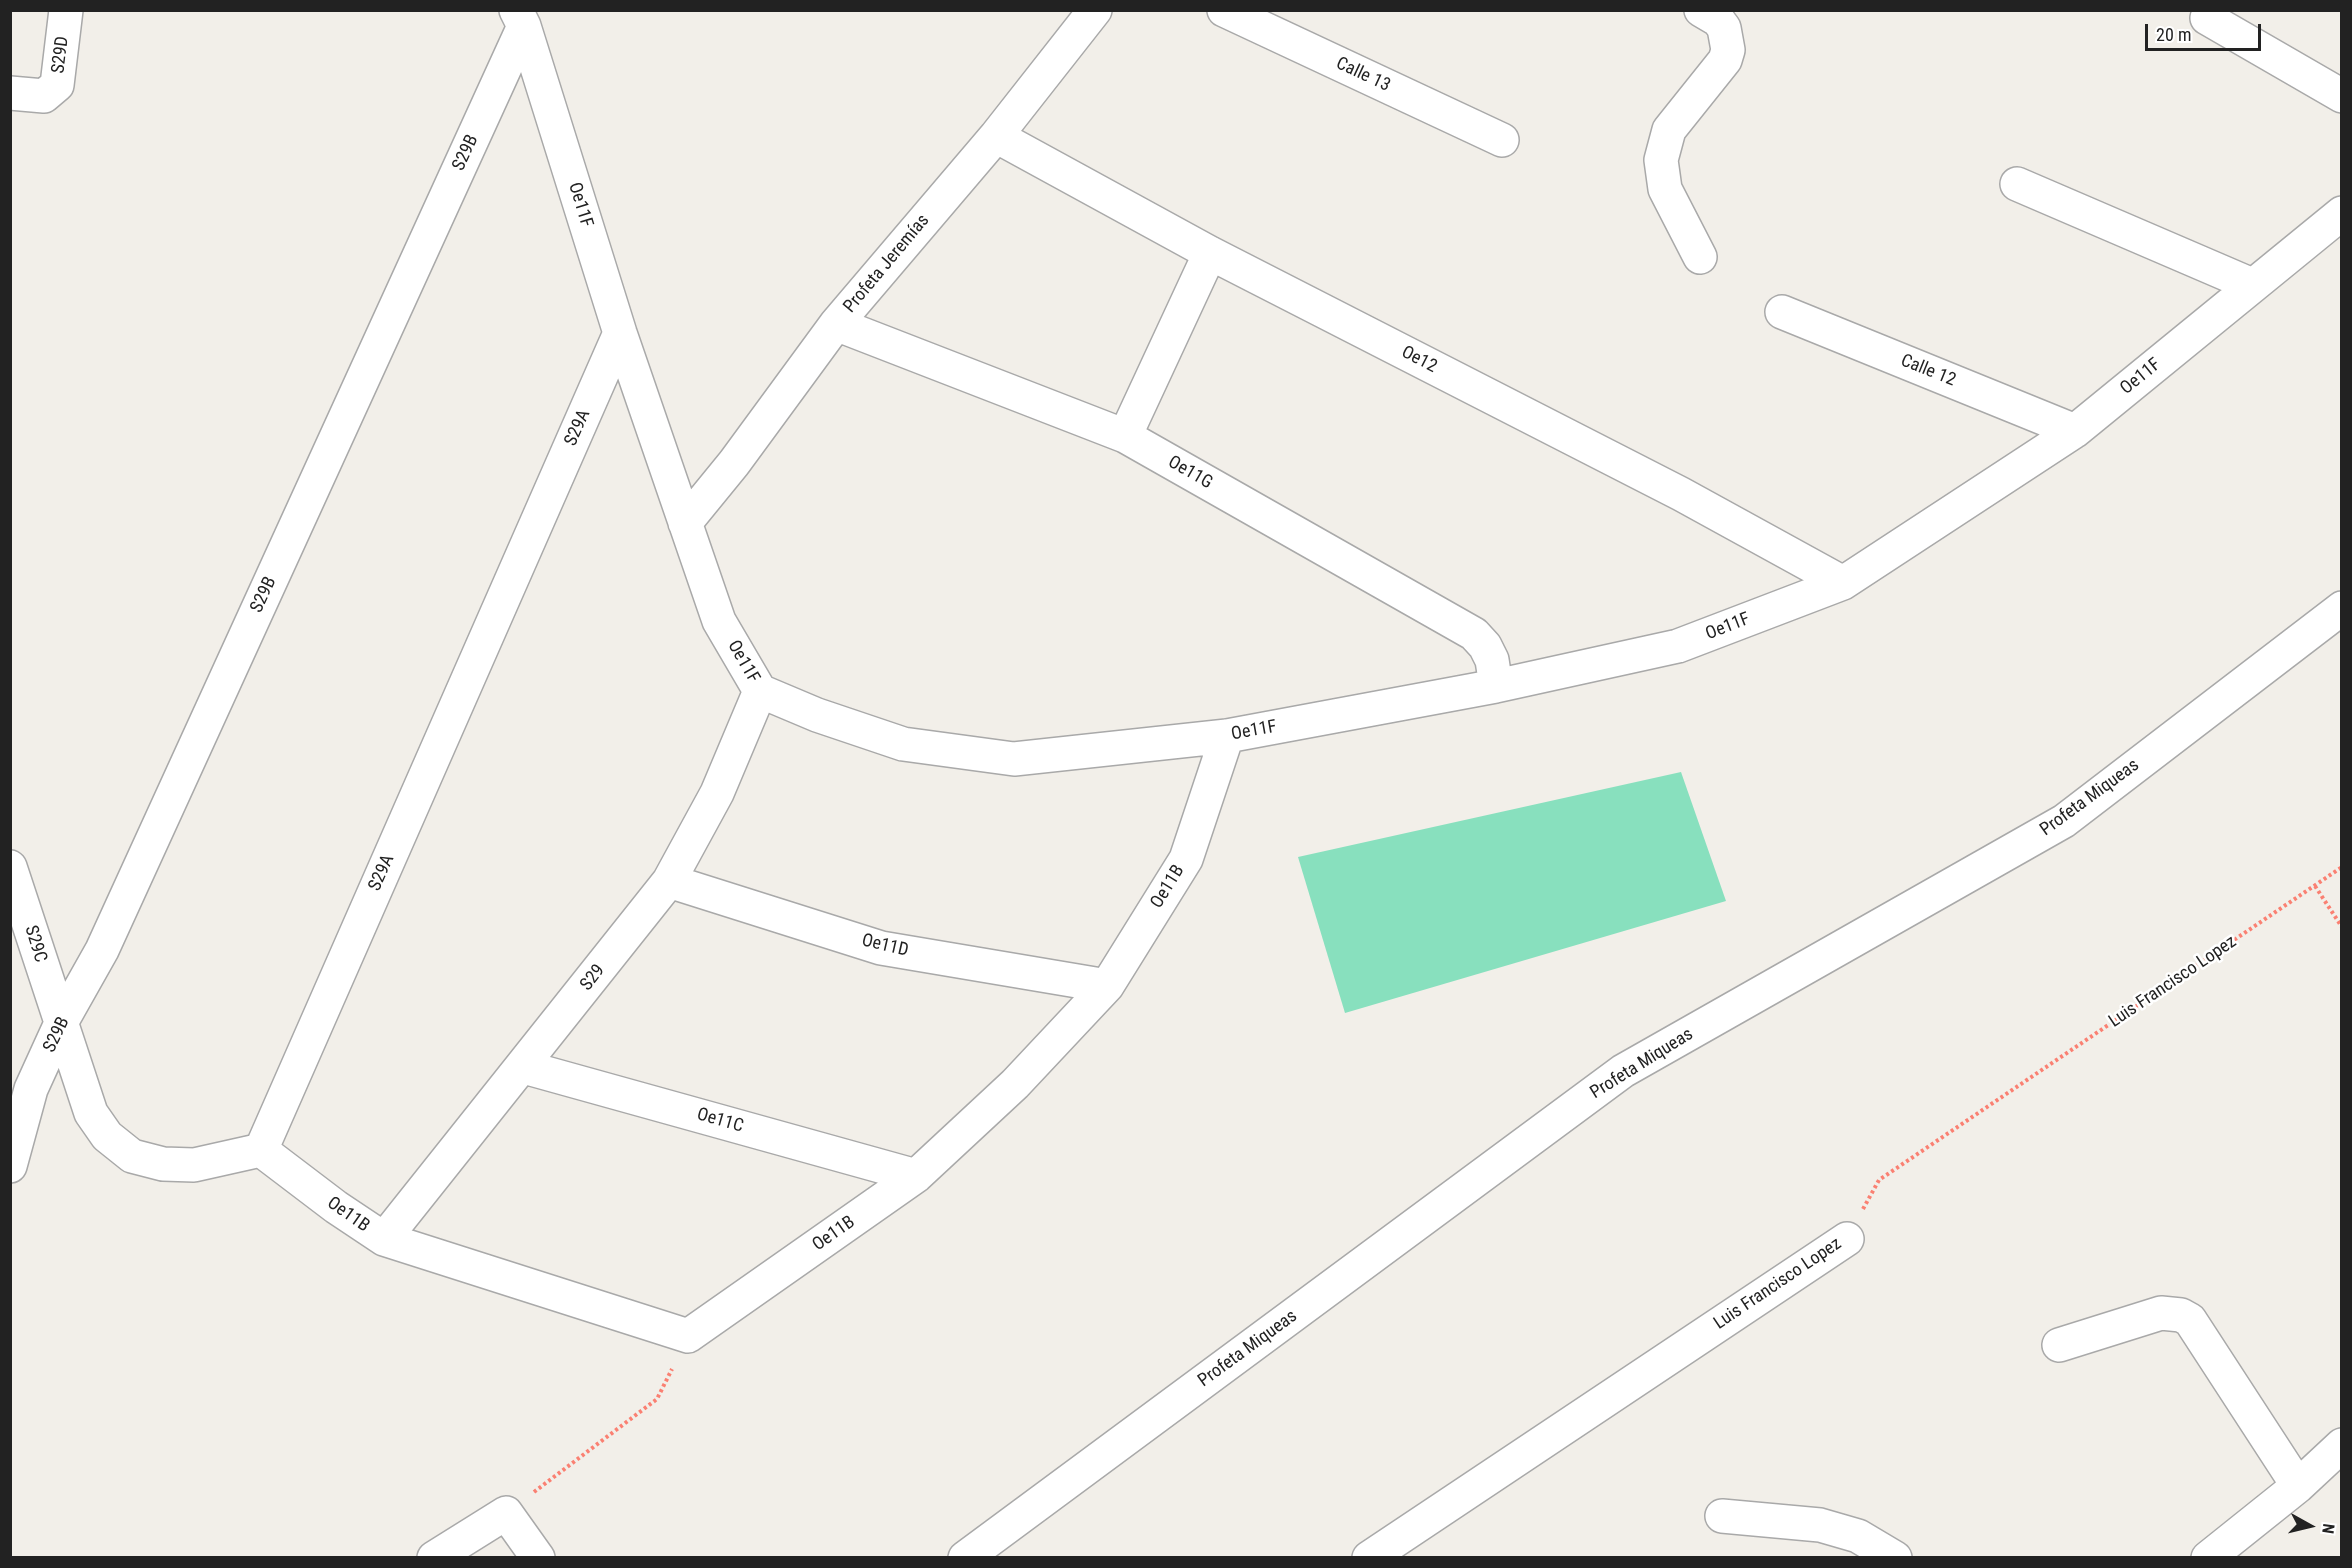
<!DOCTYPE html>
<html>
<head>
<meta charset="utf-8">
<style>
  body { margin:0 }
  #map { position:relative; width:2352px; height:1568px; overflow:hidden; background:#f2efe9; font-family:"Roboto Condensed",sans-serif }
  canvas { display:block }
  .frame { position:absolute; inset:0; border:12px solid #222; pointer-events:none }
  .north { position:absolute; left:2280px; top:1496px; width:60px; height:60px; -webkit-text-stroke:4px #fff; paint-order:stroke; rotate:98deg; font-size:16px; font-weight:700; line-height:24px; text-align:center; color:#222 }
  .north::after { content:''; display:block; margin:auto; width:21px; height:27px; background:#222; clip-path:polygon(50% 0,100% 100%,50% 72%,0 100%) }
  .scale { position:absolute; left:2145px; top:24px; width:116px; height:27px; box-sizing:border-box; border:3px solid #222; border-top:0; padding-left:8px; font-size:18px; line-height:21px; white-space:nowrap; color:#222; -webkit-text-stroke:4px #fff; paint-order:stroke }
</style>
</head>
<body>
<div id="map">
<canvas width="2352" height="1568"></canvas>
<div class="frame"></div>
<div class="north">N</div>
<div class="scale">20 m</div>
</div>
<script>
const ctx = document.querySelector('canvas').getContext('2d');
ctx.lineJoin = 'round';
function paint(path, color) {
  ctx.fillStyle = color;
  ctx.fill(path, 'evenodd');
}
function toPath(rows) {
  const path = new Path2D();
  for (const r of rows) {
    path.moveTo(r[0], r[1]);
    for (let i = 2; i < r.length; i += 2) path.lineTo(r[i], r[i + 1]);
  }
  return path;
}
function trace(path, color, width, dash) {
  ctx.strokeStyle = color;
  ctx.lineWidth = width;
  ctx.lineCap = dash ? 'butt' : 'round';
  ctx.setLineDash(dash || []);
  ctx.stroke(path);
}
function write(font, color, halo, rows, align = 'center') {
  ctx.font = font + ' "Roboto Condensed",sans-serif';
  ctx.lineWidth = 5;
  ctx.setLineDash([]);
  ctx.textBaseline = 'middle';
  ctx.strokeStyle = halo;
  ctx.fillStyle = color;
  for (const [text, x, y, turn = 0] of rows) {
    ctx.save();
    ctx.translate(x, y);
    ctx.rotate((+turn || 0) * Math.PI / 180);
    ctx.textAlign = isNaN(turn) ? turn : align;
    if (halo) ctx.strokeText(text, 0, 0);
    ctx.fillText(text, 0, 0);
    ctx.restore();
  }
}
const pitch = toPath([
  [1681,772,1726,901,1345,1013,1298,857]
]);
const path = toPath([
  [2315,886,2342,927],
  [1863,1209,1879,1180,2342,867],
  [534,1492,657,1399,672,1369]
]);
const minor = toPath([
  [516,10,524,26,620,333,719,621,760,691,817,715,903,744,1014,759,1227,736,1496,686,1678,646,1843,583,2075,431,2342,213],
  [1224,10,1502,140],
  [2207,18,2342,96],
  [10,93,44,96,57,85,66,10],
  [996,136,1210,253,1681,494,1843,583],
  [2017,184,2252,285],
  [1700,257,1665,189,1661,160,1669,130,1725,60,1728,50,1724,28,1718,20,1701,10],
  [1782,312,2075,431],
  [836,324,1125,436,1474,634,1485,646,1492,660,1496,686],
  [1125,436,1210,253],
  [685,523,734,463,836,324,996,136,1095,10],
  [10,867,91,1113,107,1136,132,1156,163,1164,194,1165,261,1150,620,333],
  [669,881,881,948,1107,986],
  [524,1067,916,1176],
  [261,1150,336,1207,384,1239,688,1336,916,1176,1015,1084,1107,986,1186,859,1227,736],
  [10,1166,31,1089,62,1021,102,950,524,26],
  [384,1239,669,881,717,793,760,691],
  [2059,1345,2161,1313,2181,1315,2190,1320,2298,1486],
  [1722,1516,1820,1525,1858,1536,1895,1558],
  [434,1558,506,1513,538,1558],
  [965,1558,1623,1071,2064,821,2342,608],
  [1369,1558,1847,1239],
  [2208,1558,2298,1486,2342,1445]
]);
const streetNames = [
  ["S29D",61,55,-83],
  ["Calle 13",1363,75,25],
  ["S29B",466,153,-65],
  ["Oe11F",580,205,73],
  ["Profeta Jeremías",887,264,-50],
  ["Oe12",1419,360,27],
  ["Calle 12",1928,371,22],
  ["Oe11F",2141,377,-39],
  ["S29A",578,428,-66],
  ["Oe11G",1190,473,30],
  ["S29B",264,595,-65],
  ["Oe11F",1728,627,-21],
  ["Oe11F",743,662,60],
  ["Oe11F",1254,731,-10],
  ["Profeta Miqueas",2090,798,-36],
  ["S29A",382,873,-66],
  ["Oe11B",1168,887,-58],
  ["S29C",35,944,73],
  ["Oe11D",885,946,13],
  ["S29",593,978,-52],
  ["Luis Francisco Lopez",2173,982,-34],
  ["S29B",57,1035,-64],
  ["Profeta Miqueas",1642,1064,-32],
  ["Oe11C",720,1121,16],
  ["Oe11B",348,1215,35],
  ["Oe11B",834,1234,-35],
  ["Luis Francisco Lopez",1778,1284,-34],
  ["Profeta Miqueas",1248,1349,-36]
];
paint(pitch, '#88e0be');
trace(minor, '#a9a9a9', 36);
trace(path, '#fa8072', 4, [3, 3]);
trace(minor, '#fff', 33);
write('18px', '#222', '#fff', streetNames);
</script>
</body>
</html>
